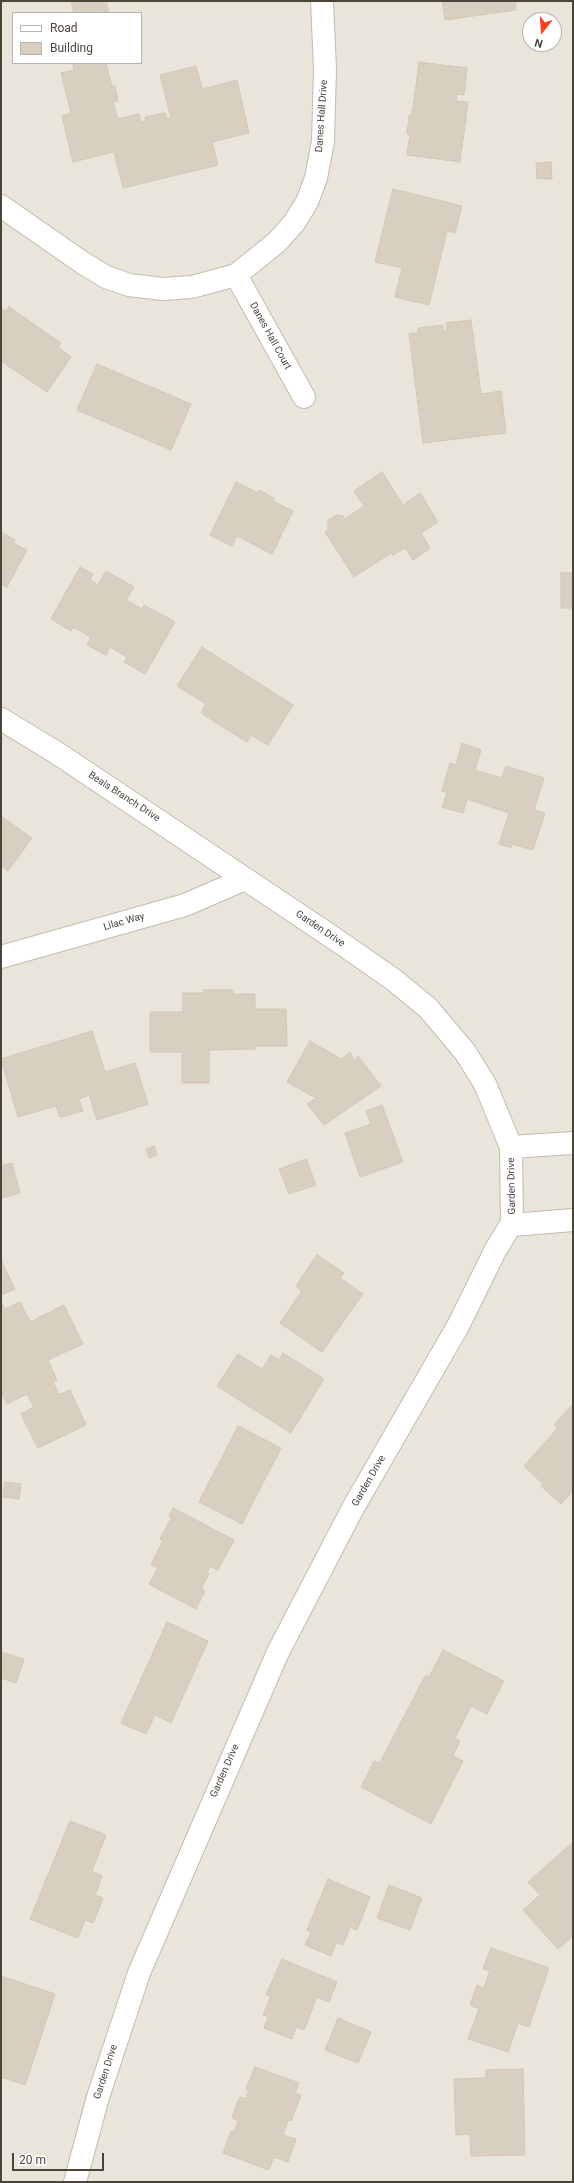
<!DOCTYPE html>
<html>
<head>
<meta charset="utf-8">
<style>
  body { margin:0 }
  #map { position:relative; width:574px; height:2183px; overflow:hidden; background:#f6f3ec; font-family:Roboto,sans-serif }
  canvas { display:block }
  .frame { position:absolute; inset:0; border:2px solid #4b4439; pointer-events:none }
  .legend { position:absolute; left:12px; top:12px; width:130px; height:52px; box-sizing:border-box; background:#fff; border:1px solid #b7b4b0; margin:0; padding:5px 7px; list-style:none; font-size:12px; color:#4b4439 }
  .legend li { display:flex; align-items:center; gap:8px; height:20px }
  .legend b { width:20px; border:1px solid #b7b4b0 }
  .north { position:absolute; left:522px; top:12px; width:40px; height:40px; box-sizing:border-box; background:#fff; border:1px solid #b7b4b0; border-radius:50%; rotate:197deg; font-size:11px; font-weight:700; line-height:16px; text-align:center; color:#4b4439 }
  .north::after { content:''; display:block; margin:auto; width:14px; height:18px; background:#fc3f1d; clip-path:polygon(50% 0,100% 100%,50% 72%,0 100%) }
  .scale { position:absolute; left:12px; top:2153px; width:92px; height:18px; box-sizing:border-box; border:2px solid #4b4439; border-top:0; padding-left:5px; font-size:12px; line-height:14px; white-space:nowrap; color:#4b4439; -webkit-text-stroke:3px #fff; paint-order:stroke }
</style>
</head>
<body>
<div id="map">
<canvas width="574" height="2183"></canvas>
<div class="frame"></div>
<ul class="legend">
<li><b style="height:5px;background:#fff"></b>Road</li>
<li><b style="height:11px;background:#d8cfc1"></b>Building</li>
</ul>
<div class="north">N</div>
<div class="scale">20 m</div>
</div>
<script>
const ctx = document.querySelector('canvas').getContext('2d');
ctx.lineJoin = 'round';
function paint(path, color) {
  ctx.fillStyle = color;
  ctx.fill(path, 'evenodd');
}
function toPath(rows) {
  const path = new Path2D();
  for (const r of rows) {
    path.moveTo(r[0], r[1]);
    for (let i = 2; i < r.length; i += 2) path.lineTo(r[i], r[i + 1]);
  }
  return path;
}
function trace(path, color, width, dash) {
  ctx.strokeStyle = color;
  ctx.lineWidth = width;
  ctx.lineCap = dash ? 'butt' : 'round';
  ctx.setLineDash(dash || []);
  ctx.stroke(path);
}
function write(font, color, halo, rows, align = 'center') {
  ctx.font = font + ' Roboto,sans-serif';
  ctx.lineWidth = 3;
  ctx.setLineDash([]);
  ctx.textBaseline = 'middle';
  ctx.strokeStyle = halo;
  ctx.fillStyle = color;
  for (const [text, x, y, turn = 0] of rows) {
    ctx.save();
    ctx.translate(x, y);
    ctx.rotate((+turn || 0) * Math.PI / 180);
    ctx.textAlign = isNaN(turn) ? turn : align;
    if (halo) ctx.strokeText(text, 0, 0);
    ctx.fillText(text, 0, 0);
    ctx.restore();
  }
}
const residential = toPath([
  [1,1,573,1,573,2182,1,2182],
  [13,13,141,13,141,63,13,63],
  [530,20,554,20,554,44,530,44]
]);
const building = toPath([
  [71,1,106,1,109,13,74,13,71,1],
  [442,1,515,1,516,10,445,20,442,1],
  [419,62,467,68,464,95,457,94,456,101,468,102,460,162,407,155,410,134,407,134,409,115,412,115,419,62],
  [73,63,106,63,112,87,115,86,118,101,113,102,118,119,139,114,141,122,146,121,145,117,165,113,167,119,171,118,160,75,196,66,202,89,237,80,249,133,212,142,218,165,123,188,114,152,73,162,62,116,71,113,61,73,74,70,73,63],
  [551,162,552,179,537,179,536,163,551,162],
  [393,189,462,206,455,233,447,231,429,305,395,297,402,268,375,262,393,189],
  [9,307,61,343,58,347,71,357,47,392,1,361,1,308,6,311,9,307],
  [471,320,481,394,501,391,506,433,423,443,409,334,418,333,418,328,443,325,443,331,447,331,446,323,471,320],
  [97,364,191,404,171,450,77,410,97,364],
  [382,472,403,505,420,493,438,522,421,533,430,548,413,560,405,548,393,555,391,553,354,577,325,532,328,530,328,520,337,515,343,516,345,519,364,506,354,491,382,472],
  [236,482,258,493,259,490,270,496,274,498,273,501,293,511,272,554,237,536,232,546,210,535,236,482],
  [1,532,15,540,13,543,27,550,7,587,1,584,1,532],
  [80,567,93,574,90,580,98,585,106,571,134,587,126,600,142,609,144,605,175,622,145,674,124,662,127,657,120,653,110,647,106,655,87,645,91,637,73,627,71,631,51,619,80,567],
  [561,573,573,573,573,608,561,608,561,573],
  [202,647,293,705,268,745,251,735,247,742,201,713,206,704,177,686,202,647],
  [462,743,481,750,475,770,502,778,506,766,544,778,534,810,545,813,533,850,512,844,511,848,499,844,509,813,467,799,463,813,442,807,447,793,442,791,450,763,456,765,462,743],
  [1,816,32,838,8,871,1,866,1,816],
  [204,990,233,990,233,994,255,994,255,1009,286,1009,287,1046,255,1046,255,1049,209,1050,209,1083,182,1083,182,1052,150,1052,150,1012,183,1012,183,993,204,993,204,990],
  [92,1031,105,1072,135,1063,148,1104,97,1120,89,1095,79,1099,83,1111,60,1117,56,1106,18,1117,1,1059,92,1031],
  [310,1041,341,1059,350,1052,355,1062,358,1056,381,1086,324,1125,307,1104,316,1098,287,1082,310,1041],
  [382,1105,403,1162,360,1177,345,1133,371,1124,366,1111,382,1105],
  [154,1146,157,1155,149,1158,146,1149,154,1146],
  [306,1159,316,1185,289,1194,279,1169,306,1159],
  [12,1163,20,1193,1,1198,1,1166,12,1163],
  [317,1255,344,1273,340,1278,363,1294,322,1352,280,1323,302,1291,296,1286,317,1255],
  [1,1260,15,1289,1,1295,1,1260],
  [1,1302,5,1309,20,1302,30,1322,64,1305,83,1344,48,1360,57,1380,53,1382,59,1395,70,1390,86,1425,38,1448,21,1414,34,1407,27,1394,7,1404,1,1392,1,1302],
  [283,1353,324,1379,291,1433,217,1386,238,1354,262,1369,271,1355,279,1360,283,1353],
  [573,1404,573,1491,561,1504,541,1486,543,1484,524,1466,558,1428,554,1425,573,1404],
  [238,1426,281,1448,242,1524,199,1502,238,1426],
  [5,1482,21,1484,19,1499,3,1497,5,1482],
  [173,1508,234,1540,218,1570,210,1566,207,1573,209,1574,201,1589,205,1591,196,1609,149,1584,158,1568,151,1565,163,1540,160,1539,172,1517,169,1516,173,1508],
  [167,1622,208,1641,171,1723,155,1715,146,1734,121,1723,167,1622],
  [443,1650,504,1681,487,1714,471,1706,455,1738,460,1741,453,1756,463,1761,431,1824,361,1787,374,1761,380,1763,424,1678,426,1675,429,1677,443,1650],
  [1,1652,24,1659,16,1683,1,1678,1,1652],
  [70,1821,106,1835,92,1871,102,1876,95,1895,103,1898,93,1923,85,1920,78,1938,30,1919,70,1821],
  [573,1842,573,1916,570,1918,573,1921,573,1936,558,1949,523,1910,540,1895,528,1882,573,1842],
  [328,1879,370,1897,357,1930,350,1927,343,1945,337,1942,331,1956,305,1945,311,1932,307,1930,328,1879],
  [389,1885,422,1898,410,1930,377,1918,389,1885],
  [491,1948,549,1968,529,2027,518,2023,508,2052,468,2039,479,2009,470,2005,477,1985,484,1988,490,1971,483,1969,491,1948],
  [282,1959,337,1982,329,2002,317,1997,304,2030,296,2027,292,2039,264,2028,268,2017,263,2015,271,1996,266,1995,282,1959],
  [1,1976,55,1994,25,2085,1,2077,1,1976],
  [338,2018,371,2032,358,2063,325,2050,338,2018],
  [255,2067,299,2083,295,2093,301,2095,291,2121,288,2120,283,2135,296,2139,288,2162,274,2157,269,2170,223,2153,231,2131,234,2132,238,2121,232,2118,236,2106,240,2097,246,2099,249,2090,246,2089,255,2067],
  [523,2069,525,2155,471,2156,470,2134,456,2135,454,2079,486,2078,486,2070,523,2069]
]);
const minor = toPath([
  [1,206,83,263,106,277,129,285,163,289,192,287,236,275,277,242,294,223,307,202,316,178,323,141,325,69,322,1],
  [236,275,304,397],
  [1,719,57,753,338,941,394,980,428,1008,465,1052,485,1084,511,1147,512,1225,512,1223,496,1249,458,1326,353,1508,278,1652,139,1973,98,2097,75,2182],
  [1,957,185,905,245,879],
  [511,1147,573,1143],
  [512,1225,573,1220]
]);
const streetNames = [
  ["Danes Hall Drive",322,116,-86],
  ["Danes Hall Court",270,336,61],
  ["Beals Branch Drive",124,797,33],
  ["Lilac Way",124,922,-16],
  ["Garden Drive",320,929,34],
  ["Garden Drive",512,1186,-91],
  ["Garden Drive",369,1481,-60],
  ["Garden Drive",225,1771,-66],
  ["Garden Drive",106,2072,-72]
];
paint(residential, '#eae5da');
paint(building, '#d8cfc1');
trace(building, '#d3c7b4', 1);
trace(minor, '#c2bbae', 24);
trace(minor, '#fff', 22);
write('10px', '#4b4439', '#fff', streetNames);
</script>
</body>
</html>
